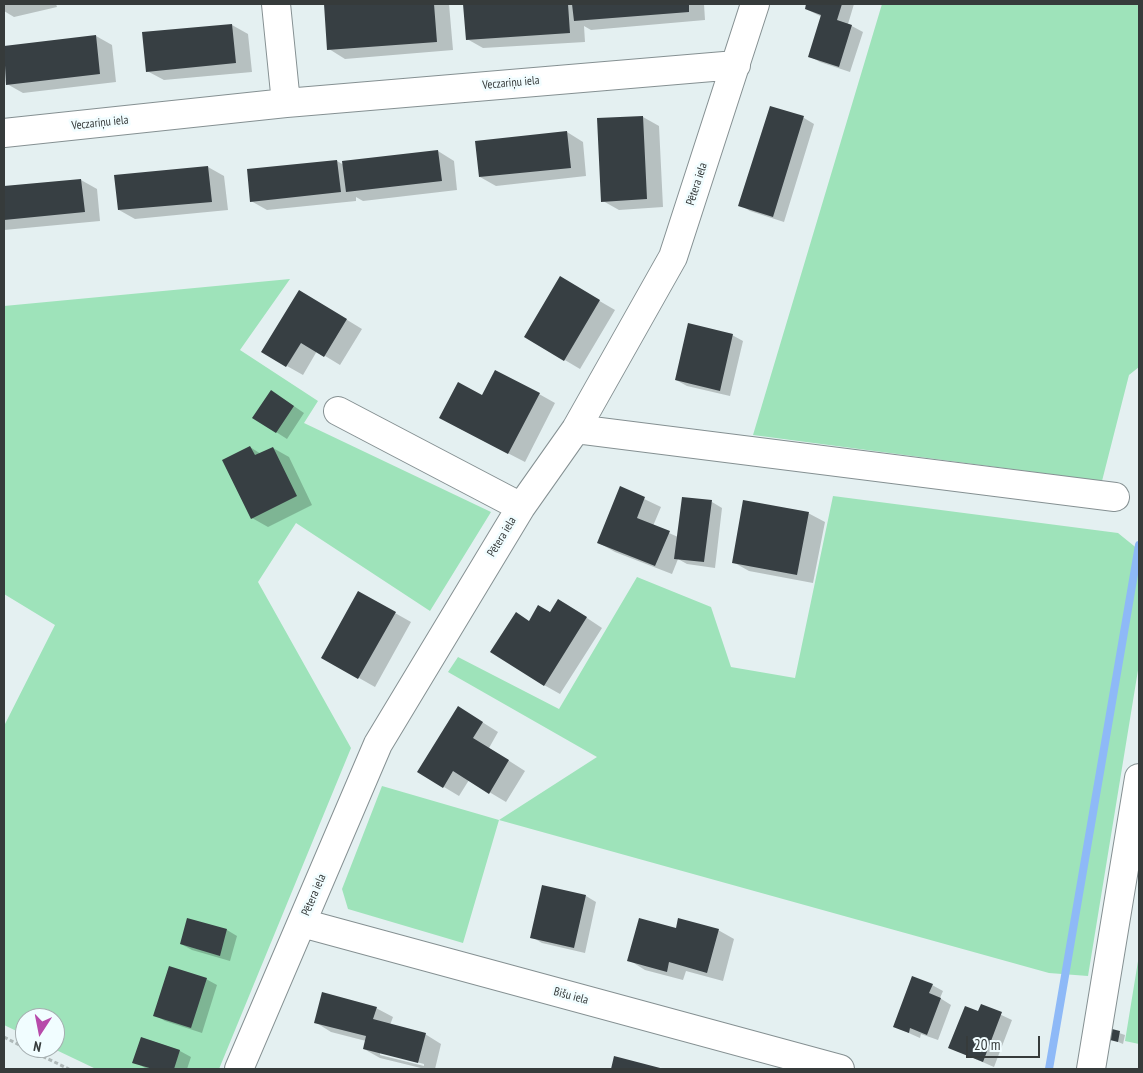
<!DOCTYPE html>
<html>
<head>
<meta charset="utf-8">
<style>
  body { margin:0 }
  #map { position:relative; width:1143px; height:1073px; overflow:hidden; background:#e4f0f1; font-family:"PT Sans Narrow",sans-serif }
  canvas { display:block }
  .frame { position:absolute; inset:0; border:5px solid #363b3b; pointer-events:none }
  .north { position:absolute; left:15px; top:1008px; width:50px; height:50px; box-sizing:border-box; background:#f1fdff; border:1px solid #a6afb1; border-radius:50%; rotate:191deg; font-size:14px; font-weight:700; line-height:20px; text-align:center; color:#363b3b }
  .north::after { content:''; display:block; margin:auto; width:18px; height:22px; background:#b74aaa; clip-path:polygon(50% 0,100% 100%,50% 72%,0 100%) }
  .scale { position:absolute; left:966px; top:1036px; width:74px; height:22px; box-sizing:border-box; border:2px solid #363b3b; border-top:0; padding-left:6px; font-size:15px; line-height:18px; white-space:nowrap; color:#363b3b; -webkit-text-stroke:4px #f1fdff; paint-order:stroke }
</style>
</head>
<body>
<div id="map">
<canvas width="1143" height="1073"></canvas>
<div class="frame"></div>
<div class="north">N</div>
<div class="scale">20 m</div>
</div>
<script>
const ctx = document.querySelector('canvas').getContext('2d');
ctx.lineJoin = 'round';
function paint(path, color) {
  ctx.fillStyle = color;
  ctx.fill(path, 'evenodd');
}
function toPath(rows) {
  const path = new Path2D();
  for (const r of rows) {
    path.moveTo(r[0], r[1]);
    for (let i = 2; i < r.length; i += 2) path.lineTo(r[i], r[i + 1]);
  }
  return path;
}
function trace(path, color, width, dash) {
  ctx.strokeStyle = color;
  ctx.lineWidth = width;
  ctx.lineCap = dash ? 'butt' : 'round';
  ctx.setLineDash(dash || []);
  ctx.stroke(path);
}
function write(font, color, halo, rows, align = 'center') {
  ctx.font = font + ' "PT Sans Narrow",sans-serif';
  ctx.lineWidth = 5;
  ctx.setLineDash([]);
  ctx.textBaseline = 'middle';
  ctx.strokeStyle = halo;
  ctx.fillStyle = color;
  for (const [text, x, y, turn = 0] of rows) {
    ctx.save();
    ctx.translate(x, y);
    ctx.rotate((+turn || 0) * Math.PI / 180);
    ctx.textAlign = isNaN(turn) ? turn : align;
    if (halo) ctx.strokeText(text, 0, 0);
    ctx.fillText(text, 0, 0);
    ctx.restore();
  }
}
const green = toPath([
  [882,4,1139,4,1139,367,1129,375,1102,481,753,435],
  [290,279,240,350,318,401,304,423,491,512,430,611,296,523,258,582,351,748,219,1069,96,1069,52,1048,55,1048,55,1018,25,1018,25,1035,4,1025,4,726,55,625,4,594,4,306],
  [833,496,1118,533,1139,550,1139,664,1088,976,1049,973,499,820,463,943,348,909,342,889,382,786,499,820,597,757,448,672,458,657,559,709,637,577,711,607,731,667,795,678],
  [1139,955,1139,1044,1125,1041]
]);
const shadow = toPath([
  [4,4,56,4,57,7,14,17,4,11],
  [325,4,449,4,453,50,345,59,329,49],
  [465,4,704,4,705,20,591,30,584,26,585,42,483,48,467,39],
  [808,4,854,4,848,24,863,32,850,72,820,62,809,56,822,17,806,9],
  [232,25,248,34,252,72,164,80,147,71],
  [96,36,112,45,116,82,23,93,7,84,4,47],
  [771,107,804,118,814,124,784,222,750,211,740,205],
  [643,117,659,126,663,207,619,210,603,201],
  [567,132,583,142,586,176,496,186,480,177],
  [438,151,454,161,457,190,363,201,356,197,356,201,267,210,251,201,337,161,344,165],
  [208,167,224,176,228,210,135,219,119,210],
  [81,180,97,189,100,221,4,230,4,188],
  [560,278,615,310,580,369,526,337],
  [316,301,362,329,340,365,317,351,303,375,287,366],
  [732,335,743,341,730,396,687,386,676,380],
  [539,394,555,403,525,462,457,427,483,396],
  [282,398,304,413,287,439,254,418],
  [250,447,261,454,273,448,289,457,312,505,268,527,252,518],
  [621,488,661,507,653,526,678,537,712,502,722,508,715,568,687,564,678,559,672,574,615,552,599,543],
  [808,513,825,522,813,583,749,571,733,562],
  [575,610,602,628,560,694,544,685,530,622,551,613],
  [395,613,411,622,375,687,322,657],
  [474,717,498,732,489,748,525,771,506,802,469,780,459,796,419,772],
  [586,896,596,902,585,953,542,943,532,937],
  [188,919,227,930,237,936,230,961,192,950,181,944],
  [676,929,718,930,734,939,723,981,686,971,683,980,645,970,629,960],
  [206,979,217,985,202,1033,165,1021,155,1015],
  [932,985,943,991,940,998,951,1005,938,1040,921,1034,920,1038,895,1027],
  [982,1006,1012,1020,994,1067,950,1048,978,1013],
  [376,1008,393,1017,390,1025,425,1034,441,1044,435,1069,425,1069,380,1058,364,1049,366,1041,331,1032,315,1022],
  [380,1052,424,1064,424,1066,380,1055],
  [1113,1031,1125,1035,1123,1044,1111,1039],
  [141,1038,180,1051,191,1057,187,1069,147,1069,134,1062]
]);
const stream = toPath([
  [1049,1069,1139,545]
]);
const building = toPath([
  [324,4,434,4,437,42,327,50],
  [463,4,568,4,570,33,466,40],
  [572,4,689,4,689,12,574,21],
  [806,4,842,4,837,20,852,25,839,67,808,57,821,15,805,9],
  [232,24,236,63,146,72,142,32],
  [96,35,100,74,6,85,4,46],
  [770,106,804,116,773,217,738,206],
  [643,116,647,199,601,202,597,118],
  [567,131,571,168,479,177,475,141],
  [438,150,442,181,346,192,342,161],
  [337,160,341,192,250,202,247,169],
  [208,166,212,202,118,210,114,175],
  [81,179,85,212,4,220,4,186],
  [560,276,600,300,564,361,524,337],
  [299,290,347,319,324,357,301,343,286,367,261,352],
  [688,323,733,334,720,391,675,380],
  [495,370,540,393,508,454,439,418,458,382,482,395],
  [271,390,294,406,276,433,252,418],
  [250,446,255,455,273,447,297,496,251,519,222,460],
  [620,486,645,497,637,518,670,531,655,566,597,543],
  [682,497,712,500,704,562,674,559],
  [743,500,809,512,797,575,732,563],
  [358,591,396,612,358,679,321,658],
  [558,599,587,617,544,686,490,652,516,612,529,621,538,605,550,612],
  [458,706,483,722,473,738,509,760,489,794,453,771,443,788,417,772],
  [542,885,586,895,574,948,530,938],
  [187,918,227,929,220,956,180,944],
  [639,918,676,928,678,918,719,929,707,973,669,962,667,972,627,961],
  [169,966,207,978,191,1028,153,1016],
  [912,976,933,984,929,993,941,998,927,1035,910,1028,909,1033,893,1027],
  [322,992,377,1007,373,1019,426,1033,418,1063,363,1049,366,1036,314,1023],
  [981,1004,1002,1012,983,1062,948,1048,965,1006,978,1011],
  [1112,1029,1120,1031,1118,1042,1110,1040],
  [141,1037,180,1050,174,1069,153,1069,132,1063],
  [614,1056,664,1069,611,1069]
]);
const path = toPath([
  [4,1037,25,1048],
  [25,1048,69,1069]
]);
const minor = toPath([
  [276,4,286,103],
  [4,133,286,103,736,65],
  [338,411,521,507],
  [576,429,1115,497],
  [302,923,840,1069],
  [239,1069,378,744,521,507,576,429,673,257,755,4],
  [1091,1069,1139,778]
]);
const streetNames = [
  ["Veczariņu iela",511,83,-5],
  ["Veczariņu iela",100,123,-6],
  ["Pētera iela",697,184,-72],
  ["Pētera iela",502,537,-59],
  ["Pētera iela",314,895,-67],
  ["Bišu iela",571,996,15]
];
paint(green, '#9ee3ba');
paint(shadow, '#0003');
trace(stream, '#8eb9f7', 8);
paint(building, '#373f43');
trace(minor, '#859092', 30);
trace(path, '#aeb8b8', 3, [4, 2.5]);
trace(minor, '#fff', 28);
write('12px', '#363b3b', '#f1fdff', streetNames);
</script>
</body>
</html>
